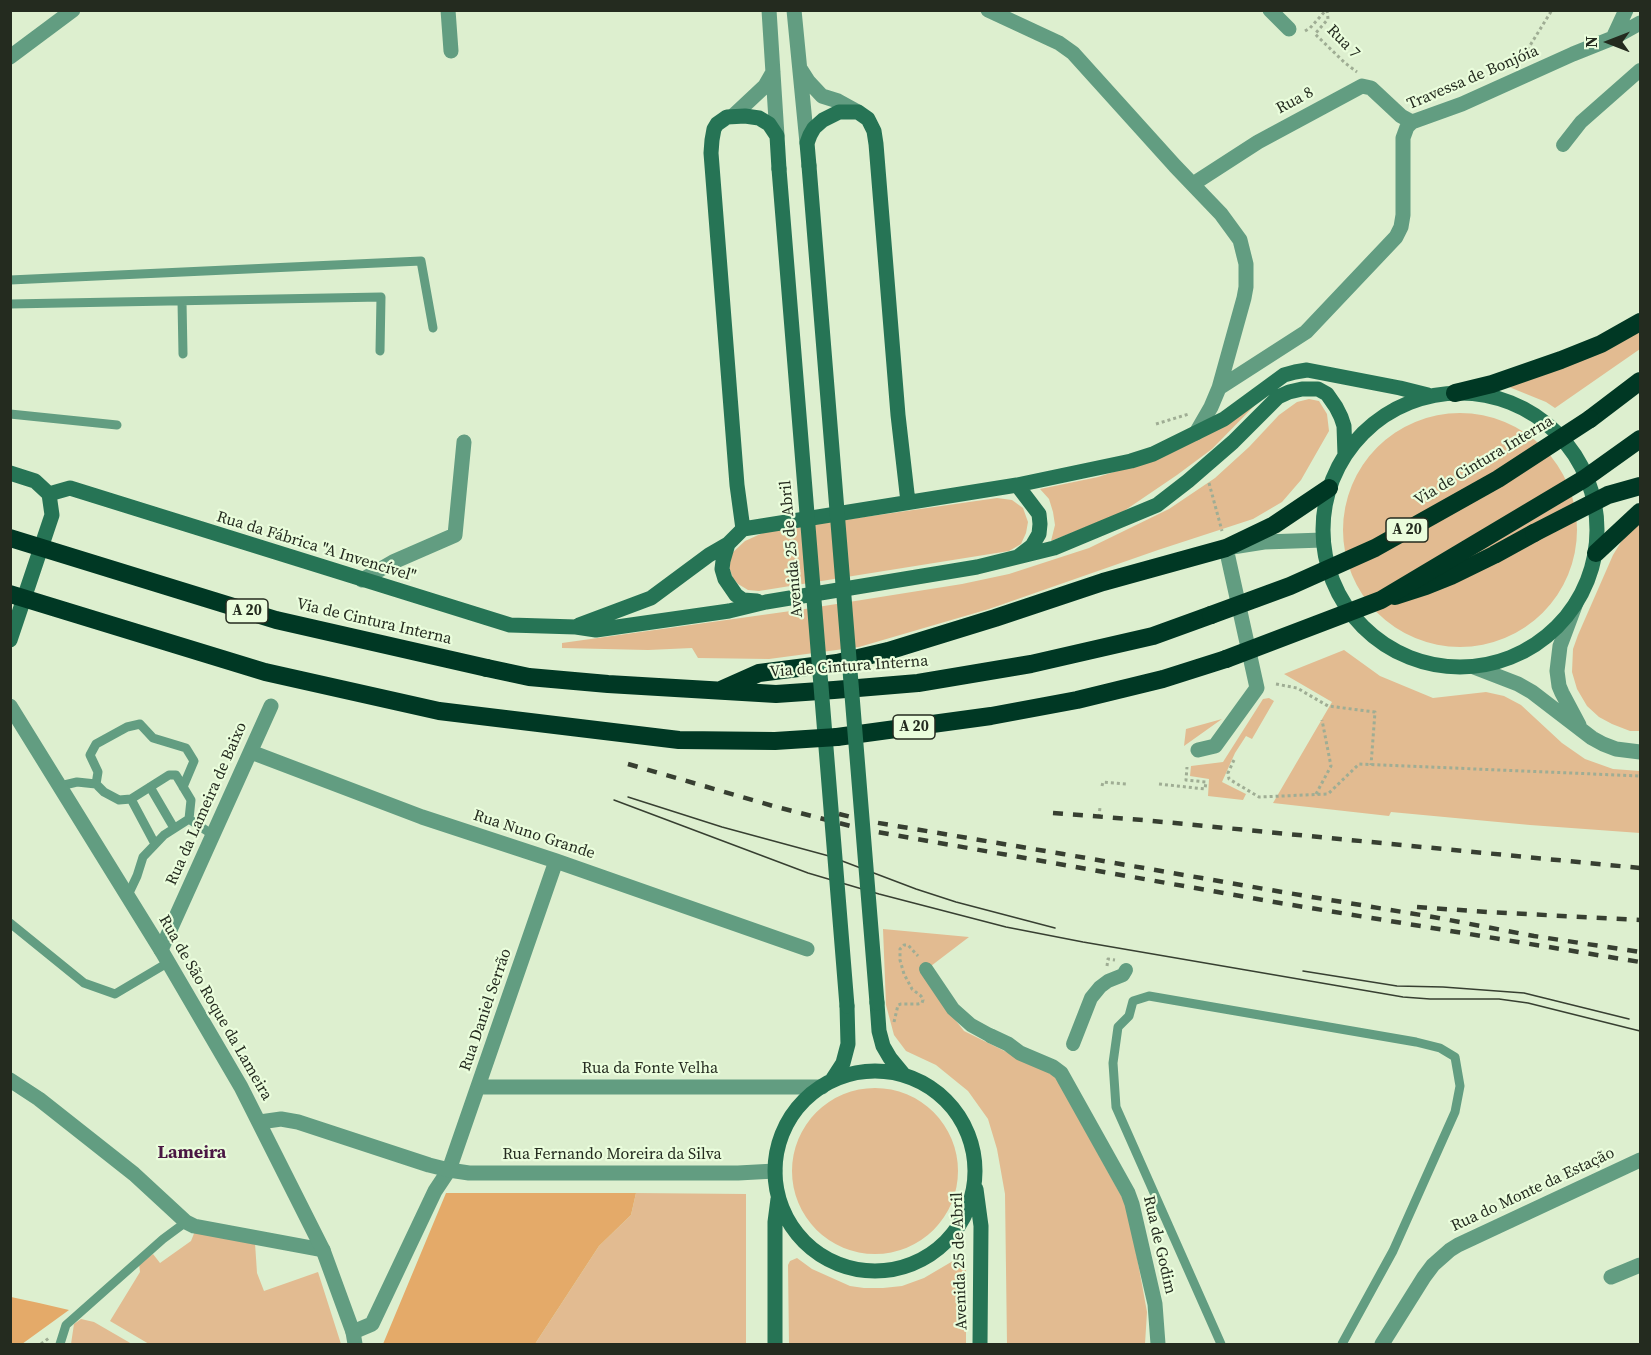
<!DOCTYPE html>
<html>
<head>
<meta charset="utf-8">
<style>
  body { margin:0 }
  #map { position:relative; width:1651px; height:1355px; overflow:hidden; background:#ddefcf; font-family:"Source Serif 4",serif }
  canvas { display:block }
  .frame { position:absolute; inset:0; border:12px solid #242b1f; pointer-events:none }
  .north { position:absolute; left:1579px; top:12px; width:60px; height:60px; -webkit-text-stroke:4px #eafddc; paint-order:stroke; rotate:270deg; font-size:16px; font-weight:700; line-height:24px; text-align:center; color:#242b1f }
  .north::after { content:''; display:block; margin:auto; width:21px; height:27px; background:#242b1f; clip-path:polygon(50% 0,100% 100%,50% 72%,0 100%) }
</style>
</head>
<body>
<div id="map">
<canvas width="1651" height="1355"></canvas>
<div class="frame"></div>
<div class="north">N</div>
</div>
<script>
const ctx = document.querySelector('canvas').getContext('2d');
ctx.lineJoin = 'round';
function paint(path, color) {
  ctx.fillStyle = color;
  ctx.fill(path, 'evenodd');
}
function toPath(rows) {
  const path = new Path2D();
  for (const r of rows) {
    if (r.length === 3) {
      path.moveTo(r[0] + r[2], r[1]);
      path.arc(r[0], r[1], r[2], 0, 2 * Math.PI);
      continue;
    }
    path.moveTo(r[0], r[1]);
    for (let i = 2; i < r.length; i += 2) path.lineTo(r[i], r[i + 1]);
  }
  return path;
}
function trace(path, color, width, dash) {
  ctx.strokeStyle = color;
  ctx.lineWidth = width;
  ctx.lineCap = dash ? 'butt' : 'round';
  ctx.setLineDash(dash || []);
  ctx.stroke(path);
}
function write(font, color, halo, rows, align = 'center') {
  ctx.font = font + ' "Source Serif 4",serif';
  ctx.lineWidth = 4.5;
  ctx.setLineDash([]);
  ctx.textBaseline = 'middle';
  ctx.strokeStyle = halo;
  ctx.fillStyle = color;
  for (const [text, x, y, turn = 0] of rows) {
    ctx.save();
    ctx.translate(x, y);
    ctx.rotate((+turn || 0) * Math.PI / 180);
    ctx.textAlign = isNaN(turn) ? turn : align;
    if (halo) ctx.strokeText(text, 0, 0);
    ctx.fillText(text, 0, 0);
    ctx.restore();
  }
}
const green = toPath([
  [1640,328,1640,349,1555,408,1546,402,1509,387],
  [1309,399,1319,401,1327,414,1329,431,1301,480,1282,502,1253,519,1158,550,989,609,859,647,769,659,698,658,692,648,648,650,562,648,562,643,805,609,962,584,1009,574,1089,548,1169,509,1215,478,1249,447,1279,415,1297,402],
  [1259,401,1212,449,1177,475,1121,513,1051,541,1055,525,1053,512,1049,499,1040,489,1098,477,1158,458],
  [1460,530,117],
  [997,498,1012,500,1023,508,1028,522,1026,533,1021,544,1009,551,759,591,748,590,738,584,733,578,730,570,729,562,732,553,745,541,767,531],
  [1640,521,1640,731,1630,731,1612,724,1599,717,1587,706,1577,689,1572,672,1573,649,1578,635,1613,555,1621,542],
  [1344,650,1380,676,1433,698,1486,692,1504,696,1521,705,1562,743,1585,759,1613,769,1640,771,1640,833,1530,825,1391,812,1389,816,1273,803,1332,702,1284,674],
  [1269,698,1274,701,1252,739,1246,736,1235,753,1222,782,1246,794,1243,800,1208,796,1209,779,1190,776,1191,766,1223,762,1263,699],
  [1222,719,1184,746,1186,729],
  [883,929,969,937,927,969,939,999,964,1031,1055,1076,1128,1208,1147,1312,1145,1344,1007,1344,1005,1194,997,1149,988,1119,968,1091,936,1065,906,1051,894,1035,886,1005],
  [875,1171,83],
  [636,1193,746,1194,746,1344,535,1344,599,1246,631,1215],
  [195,1231,255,1243,257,1273,264,1291,318,1272,341,1344,149,1344,110,1321,140,1272,139,1264,153,1254,160,1263,191,1241],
  [797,1258,812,1269,850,1286,864,1288,883,1288,902,1286,924,1278,958,1258,963,1260,966,1264,966,1344,789,1344,788,1265,790,1261],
  [81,1319,94,1322,132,1344,71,1344,74,1324]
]);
const forest = toPath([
  [446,1193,636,1193,631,1215,599,1246,535,1344,383,1344],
  [11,1297,39,1303,69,1310,22,1344,11,1344]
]);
const path = toPath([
  [1327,10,1328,19,1315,34,1345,63,1357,72],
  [1305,31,1310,28,1326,10],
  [1521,60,1552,10],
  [1156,424,1189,414],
  [1209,483,1222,531],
  [1276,684,1297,688,1328,706,1375,712,1371,765],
  [1234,760,1228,773,1229,779,1259,797,1328,794,1359,764,1640,776],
  [1159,784,1205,789,1206,782,1186,780,1187,767],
  [1102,786,1103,782,1127,784],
  [1316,794,1331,766,1322,720],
  [1099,817,1100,807],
  [1107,966,1108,959,1115,960],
  [894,1022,898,1005,901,1004,918,1004,922,1003,923,1000,921,996,912,989,904,974,900,960,900,949,904,945,908,945,918,956],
  [41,1344,49,1338]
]);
const service = toPath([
  [10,280,421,261,433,328],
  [182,301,183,354],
  [10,304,381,297,380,351],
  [10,414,117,425],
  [96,784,98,772,90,755,96,744,127,727,140,724,153,738,186,748,194,761,183,787],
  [60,786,77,782,96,784,104,792,119,800,131,799,169,775,176,775,191,800,189,819,164,835,143,857,137,876,128,895],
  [150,787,174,828],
  [131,799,155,844],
  [189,819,213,835],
  [10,923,84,983,115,994,169,962],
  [60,1344,66,1325,163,1239,186,1222],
  [1221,1344,1116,1107,1113,1063,1118,1027,1129,1016,1133,1001,1149,996,1416,1042,1440,1048,1455,1057,1460,1086,1455,1112,1393,1251,1342,1344]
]);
const pedestrian = toPath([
  [1563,145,1581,122,1640,70],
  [926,969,953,1009,971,1025,991,1036],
  [1073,1044,1091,998,1100,987,1108,981,1123,975,1126,970]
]);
const minor = toPath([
  [448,10,451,51],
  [988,10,1059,43,1073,53,1175,166,1221,214,1240,240,1246,264,1246,287,1244,298,1219,388,1211,407,1196,433],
  [1270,10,1289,29],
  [1613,38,1626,10],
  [10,57,73,10],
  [1193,184,1258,142,1362,86,1371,88,1401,116,1412,122],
  [1219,388,1306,332,1396,237,1401,227,1403,215,1403,138,1407,127,1412,122,1462,104,1573,54,1613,38,1640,23],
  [362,580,393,562,455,535,464,442],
  [1198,750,1215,746,1257,688,1226,548,1264,542,1323,540],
  [251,752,422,817,556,861,807,949],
  [161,950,271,706],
  [991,1036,1008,1044,1020,1053,1053,1067,1061,1073,1128,1193,1132,1204,1155,1304,1158,1344],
  [10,1080,39,1099,134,1174,186,1222,194,1226,323,1250],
  [478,1087,822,1087],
  [1611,1277,1640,1265],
  [353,1332,372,1324,435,1191,449,1170,556,861],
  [1382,1344,1424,1277,1433,1265,1450,1250,1458,1245,1640,1160]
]);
const tertiary = toPath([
  [769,10,777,136],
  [794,10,807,143],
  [801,70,808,81,822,96,838,101,858,112],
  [733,116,765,86,773,72],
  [1576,603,1560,646,1557,671,1559,686,1562,693,1579,725],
  [1474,667,1518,684,1532,692,1592,738,1603,744,1616,749,1640,752],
  [10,706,161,950,241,1087,323,1250,353,1332,355,1344],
  [260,1122,281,1119,298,1122,429,1165,449,1170,469,1173,738,1173,775,1171]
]);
const secondary = toPath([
  [809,166,807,143,810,135,814,128,823,120,839,112,858,112,868,119,874,131,876,144,898,415,908,502],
  [1460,530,137],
  [10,473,35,481,49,494,52,515,10,640],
  [1017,485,1039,514,1040,524,1039,534,1032,546,1019,556],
  [49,494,70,488,510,625,576,627,596,630,729,611,766,602,977,567,1054,548,1157,505,1188,481,1233,442,1278,397,1289,392,1302,389,1318,389,1327,394,1336,407,1341,417,1344,426,1345,455],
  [743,529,737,485,711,153,712,140,714,129,717,124,727,117,745,116,759,118,769,124,777,136,779,169],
  [728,544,723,561,722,569,725,579,736,595,743,600,757,601],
  [579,625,651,598,709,555,728,544,743,529,1017,485,1131,461,1153,454,1224,419,1284,375,1295,372,1307,370,1400,388,1428,395],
  [877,1003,879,1031,883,1046,890,1058,904,1075],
  [875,1171,100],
  [832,1080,843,1063,848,1044,847,1006],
  [976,1189,981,1226,980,1344],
  [775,1344,775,1222,778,1199]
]);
const motorway = toPath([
  [1455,393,1492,384,1561,360,1601,344,1640,322],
  [1590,419,1640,381],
  [1596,553,1640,512],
  [1395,596,1426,586,1451,576,1494,555,1534,533],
  [487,668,529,677,608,684,776,694,834,690,918,683,1031,664,1153,636,1211,615],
  [723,689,759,673,837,663,888,651,995,618,1103,582,1226,548,1274,525,1329,488],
  [837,737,991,716,1077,700,1163,679,1226,659]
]);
const tram = toPath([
  [628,797,722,827,829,856,916,889,956,902,1055,928],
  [614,800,808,873,879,894,1006,927,1083,942,1403,997,1430,999,1499,999,1528,1003,1640,1031],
  [1303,971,1397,986,1443,987,1524,993,1629,1019]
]);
const rail = toPath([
  [628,764,773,806,866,830,1280,903,1640,962],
  [1053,813,1143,820,1640,868],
  [839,814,867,821,1063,854,1282,892,1433,917,1534,936,1640,952],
  [1417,907,1487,912,1640,920]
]);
const secondaryBridge = toPath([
  [809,166,877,1003],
  [779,169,847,1006]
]);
const motorwayBridge = toPath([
  [1534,533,1608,495,1640,486],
  [10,538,276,620,487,668],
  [10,594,265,672,439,711,679,740,775,741,837,737],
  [1211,615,1290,586,1375,548,1498,479,1590,419],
  [1226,659,1381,600,1584,479,1640,439]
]);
const shields = [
  [1407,530,42],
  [247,611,42],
  [914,727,42]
];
const shieldNames = [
  ["A 20",1407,530],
  ["A 20",247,611],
  ["A 20",914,727]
];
const streetNames = [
  ["Rua 7",1343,42,46],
  ["Travessa de Bonjóia",1473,78,-23],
  ["Rua 8",1295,101,-28],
  ["Via de Cintura Interna",1484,461,-31],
  ["Rua da Fábrica \"A Invencível\"",316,547,17],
  ["Avenida 25 de Abril",792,549,-95],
  ["Via de Cintura Interna",374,622,13],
  ["Via de Cintura Interna",849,667,-4],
  ["Rua da Lameira de Baixo",207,804,-66],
  ["Rua Nuno Grande",534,835,18],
  ["Rua de São Roque da Lameira",215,1008,60],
  ["Rua Daniel Serrão",486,1010,-71],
  ["Rua da Fonte Velha",650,1069],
  ["Rua Fernando Moreira da Silva",612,1155],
  ["Rua do Monte da Estação",1533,1190,-25],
  ["Rua de Godim",1159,1245,77],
  ["Avenida 25 de Abril",960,1261,-92]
];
const neighbourhoodNames = [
  ["Lameira",192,1153]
];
paint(green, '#e2bb91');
paint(forest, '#e4aa69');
trace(path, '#9fad94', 3, [3, 3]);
trace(service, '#629d81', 9);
trace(pedestrian, '#629d81', 14);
trace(minor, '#629d81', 15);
trace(tertiary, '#629d81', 15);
trace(secondary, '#267455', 15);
trace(motorway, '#003824', 18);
trace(tram, '#373f31', 1.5);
trace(rail, '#373f31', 4.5, [10, 10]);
trace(secondaryBridge, '#267455', 15);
trace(motorwayBridge, '#003824', 18);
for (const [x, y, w] of shields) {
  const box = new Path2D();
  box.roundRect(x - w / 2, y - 12, w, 24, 4.5);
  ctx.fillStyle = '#eafddc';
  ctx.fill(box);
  trace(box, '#242b1f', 1.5);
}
write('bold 15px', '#242b1f', null, shieldNames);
write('16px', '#242b1f', '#eafddc', streetNames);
write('bold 18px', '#4a1643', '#eafddc', neighbourhoodNames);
</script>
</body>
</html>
